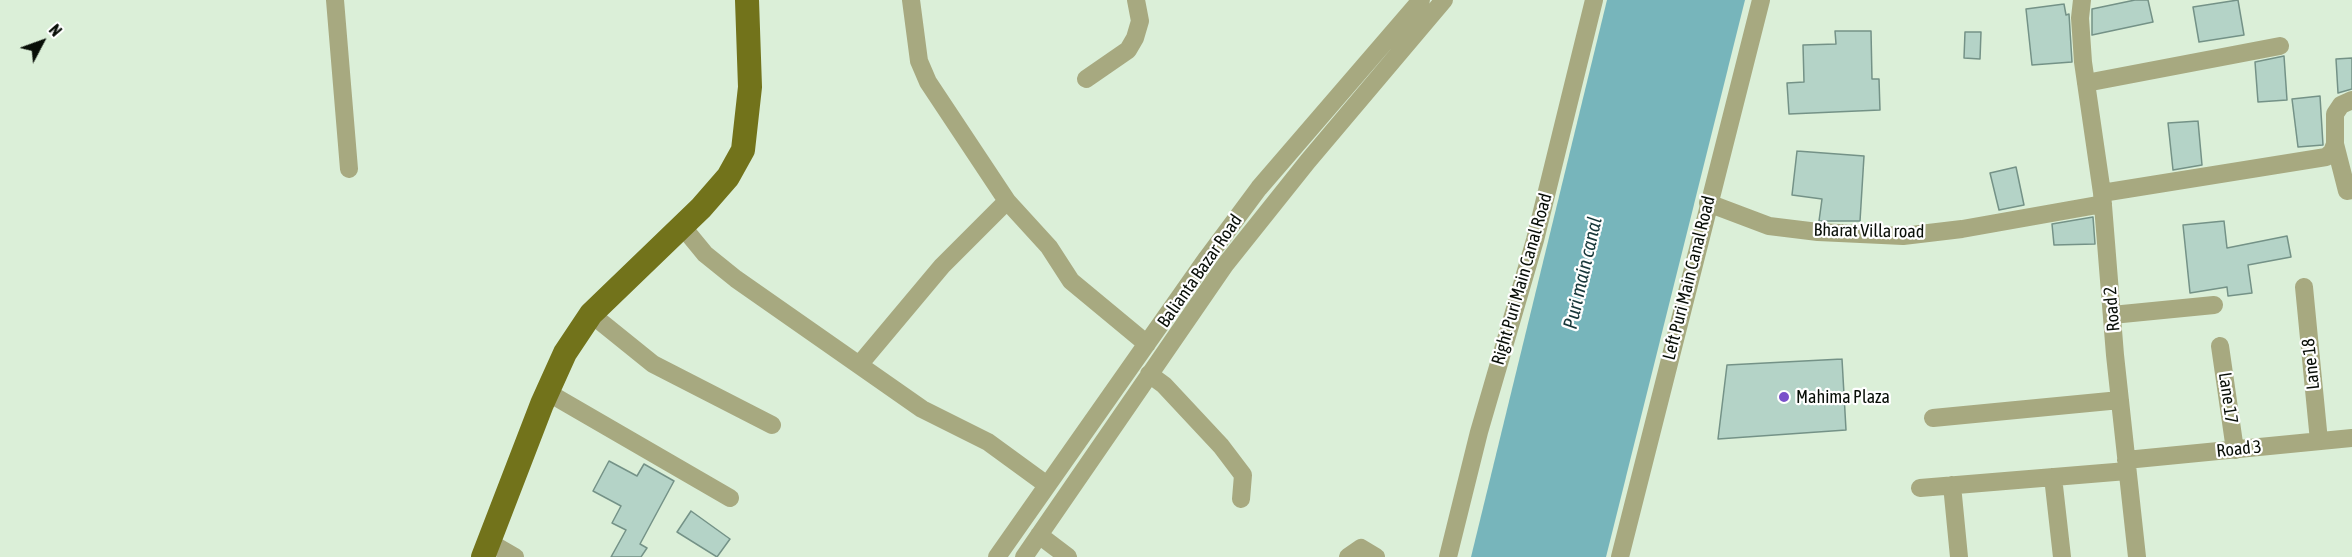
<!DOCTYPE html>
<html>
<head>
<meta charset="utf-8">
<style>
  body { margin:0 }
  #map { position:relative; width:2352px; height:557px; overflow:hidden; background:#dbefd8; font-family:"Asap Condensed",sans-serif }
  canvas { display:block }
  .north { position:absolute; left:12px; top:12px; width:60px; height:60px; -webkit-text-stroke:4px #fff; paint-order:stroke; rotate:49deg; font-size:16px; font-weight:700; line-height:24px; text-align:center; color:#080e07 }
  .north::after { content:''; display:block; margin:auto; width:21px; height:27px; background:#080e07; clip-path:polygon(50% 0,100% 100%,50% 72%,0 100%) }
</style>
</head>
<body>
<div id="map">
<canvas width="2352" height="557"></canvas>
<div class="north">N</div>
</div>
<script>
const ctx = document.querySelector('canvas').getContext('2d');
ctx.lineJoin = 'round';
function paint(path, color) {
  ctx.fillStyle = color;
  ctx.fill(path, 'evenodd');
}
function toPath(rows) {
  const path = new Path2D();
  for (const r of rows) {
    path.moveTo(r[0], r[1]);
    for (let i = 2; i < r.length; i += 2) path.lineTo(r[i], r[i + 1]);
  }
  return path;
}
function trace(path, color, width, dash) {
  ctx.strokeStyle = color;
  ctx.lineWidth = width;
  ctx.lineCap = dash ? 'butt' : 'round';
  ctx.setLineDash(dash || []);
  ctx.stroke(path);
}
function write(font, color, halo, rows, align = 'center') {
  ctx.font = font + ' "Asap Condensed",sans-serif';
  ctx.lineWidth = 4.5;
  ctx.setLineDash([]);
  ctx.textBaseline = 'middle';
  ctx.strokeStyle = halo;
  ctx.fillStyle = color;
  for (const [text, x, y, turn = 0] of rows) {
    ctx.save();
    ctx.translate(x, y);
    ctx.rotate((+turn || 0) * Math.PI / 180);
    ctx.textAlign = isNaN(turn) ? turn : align;
    if (halo) ctx.strokeText(text, 0, 0);
    ctx.fillText(text, 0, 0);
    ctx.restore();
  }
}
const water = toPath([
  [1607,0,1745,0,1606,557,1471,557]
]);
const building = toPath([
  [2135,0,2148,0,2153,22,2092,35,2092,9,2135,0],
  [2238,0,2244,35,2199,42,2193,7,2238,0],
  [2064,4,2066,15,2069,14,2072,62,2032,65,2026,9,2064,4],
  [1835,31,1871,31,1872,79,1879,79,1880,110,1789,114,1787,83,1804,82,1803,45,1836,44,1835,31],
  [1965,32,1981,32,1980,59,1964,58,1965,32],
  [2284,56,2287,100,2258,102,2255,62,2284,56],
  [2352,58,2352,89,2338,93,2336,59,2352,58],
  [2320,96,2323,145,2298,147,2292,99,2320,96],
  [2198,121,2202,165,2173,170,2168,123,2198,121],
  [1797,151,1864,156,1860,221,1819,221,1822,199,1792,195,1797,151],
  [2016,167,2024,205,1999,210,1990,173,2016,167],
  [2093,217,2095,244,2054,245,2052,224,2093,217],
  [2224,221,2227,248,2287,236,2291,257,2248,265,2252,293,2228,296,2227,287,2190,293,2183,225,2224,221],
  [1842,359,1846,430,1718,439,1727,365,1842,359],
  [609,461,637,476,644,464,674,481,640,544,647,548,641,557,611,557,626,530,612,523,621,506,593,491,609,461],
  [691,511,730,539,717,557,677,532,691,511]
]);
const minor = toPath([
  [335,0,349,169],
  [911,0,919,61,928,82,1007,201,1049,247,1071,281,1147,344],
  [2082,0,2080,18,2083,62,2102,193,2115,355,2137,557],
  [1086,79,1128,50,1135,38,1140,21,1136,0],
  [2086,83,2280,46],
  [2335,144,2347,191,2352,190],
  [2102,193,2326,157,2332,152,2335,144,2335,114,2341,105,2352,100],
  [1708,203,1769,226,1818,232,1903,236,1962,229,2103,204],
  [682,226,705,254,736,279,922,409,988,442,1047,485],
  [2304,287,2319,441],
  [591,314,653,364,772,425],
  [2112,315,2214,305],
  [2220,346,2235,450],
  [859,365,942,266,1007,201],
  [1149,374,1164,385,1221,446,1243,475,1241,499],
  [547,392,730,498],
  [1933,418,2120,400],
  [2126,460,2352,438],
  [2053,477,2062,557],
  [1952,485,1959,557],
  [1920,488,2127,471],
  [1039,535,1068,557],
  [489,542,515,557],
  [997,557,1207,258,1259,188,1421,0],
  [1024,557,1225,265,1308,161,1444,0],
  [1348,557,1361,548,1376,557],
  [1448,557,1479,432,1535,240,1594,0],
  [1620,557,1761,0]
]);
const major = toPath([
  [483,557,542,404,565,353,591,314,701,208,728,177,743,150,750,87,747,0]
]);
const markers = [
  [1784,397,6,"#7950ca"]
];
const streetNames = [
  ["Bharat Villa road",1869,231,1],
  ["Balianta Bazar Road",1200,271,-55],
  ["Left Puri Main Canal Road",1689,278,-76],
  ["Right Puri Main Canal Road",1522,279,-74],
  ["Road 2",2112,309,-95],
  ["Lane 18",2311,364,-96],
  ["Lane 17",2228,398,82],
  ["Road 3",2239,449,-6]
];
const poiNames = [
  ["Mahima Plaza",1796,397]
];
const waterNames = [
  ["Puri main canal",1583,273,-77]
];
paint(water, '#77b5bb');
paint(building, '#b4d3c7');
trace(building, '#749287', 1.5);
trace(minor, '#a7a980', 18);
trace(major, '#72731b', 24);
for (const [x, y, r, color] of markers) {
  const dot = new Path2D();
  dot.arc(x, y, r, 0, 2 * Math.PI);
  ctx.fillStyle = color;
  ctx.fill(dot);
  trace(dot, '#fff', 2);
}
write('18px', '#080e07', '#fff', streetNames);
write('18px', '#080e07', '#fff', poiNames, 'left');
write('italic 20px', '#18383a', '#fff', waterNames);
</script>
</body>
</html>
